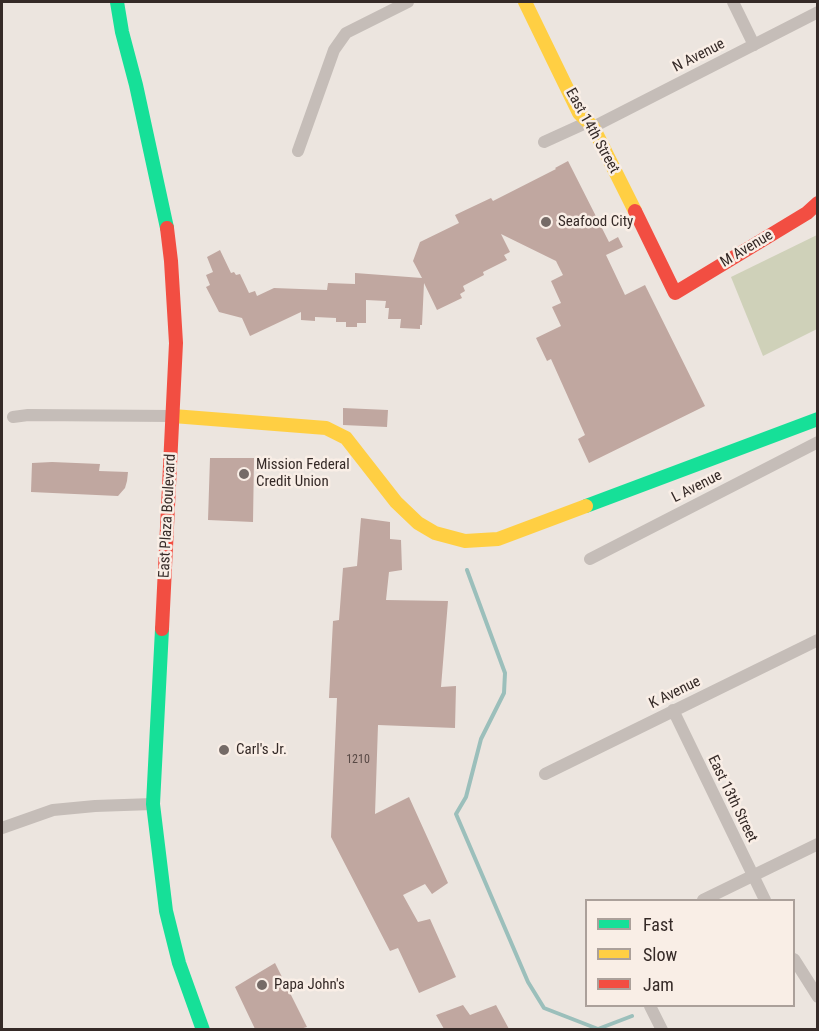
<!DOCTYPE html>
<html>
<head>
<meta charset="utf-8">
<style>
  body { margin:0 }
  #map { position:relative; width:819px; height:1031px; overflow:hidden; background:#ece5df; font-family:"Roboto Condensed",sans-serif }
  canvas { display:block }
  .frame { position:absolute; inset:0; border:3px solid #352a27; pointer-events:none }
  .legend { position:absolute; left:585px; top:899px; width:210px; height:108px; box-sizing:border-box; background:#f9eee6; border:2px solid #aba09a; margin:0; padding:8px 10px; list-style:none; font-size:18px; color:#352a27 }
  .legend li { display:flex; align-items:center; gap:12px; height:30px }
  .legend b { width:30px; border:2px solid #aba09a }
</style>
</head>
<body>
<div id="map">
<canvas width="819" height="1031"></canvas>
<div class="frame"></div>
<ul class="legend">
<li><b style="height:8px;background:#16e098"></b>Fast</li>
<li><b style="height:8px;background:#ffcf43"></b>Slow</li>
<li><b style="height:8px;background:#f24e42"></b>Jam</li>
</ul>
</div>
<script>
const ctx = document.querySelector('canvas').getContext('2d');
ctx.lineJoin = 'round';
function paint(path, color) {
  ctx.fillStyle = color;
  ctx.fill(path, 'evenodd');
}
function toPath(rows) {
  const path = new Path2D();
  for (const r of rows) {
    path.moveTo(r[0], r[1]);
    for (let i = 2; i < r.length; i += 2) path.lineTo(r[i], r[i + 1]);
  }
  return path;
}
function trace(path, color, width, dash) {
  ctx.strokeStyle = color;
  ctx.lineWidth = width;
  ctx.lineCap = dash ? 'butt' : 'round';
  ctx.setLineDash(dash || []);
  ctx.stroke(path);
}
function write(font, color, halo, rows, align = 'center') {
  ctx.font = font + ' "Roboto Condensed",sans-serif';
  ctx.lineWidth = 5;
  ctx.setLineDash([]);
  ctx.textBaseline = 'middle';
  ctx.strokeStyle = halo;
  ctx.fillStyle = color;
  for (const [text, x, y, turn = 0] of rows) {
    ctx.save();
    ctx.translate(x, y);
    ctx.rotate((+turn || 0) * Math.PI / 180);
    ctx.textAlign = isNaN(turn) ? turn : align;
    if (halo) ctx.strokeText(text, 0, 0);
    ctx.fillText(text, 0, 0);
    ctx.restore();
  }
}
const green = toPath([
  [817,235,817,329,763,356,731,277]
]);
const stream = toPath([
  [467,570,505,673,504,693,481,739,466,797,456,814,528,982,544,1008,598,1029,632,1016]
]);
const building = toPath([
  [568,161,609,242,618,237,623,247,606,255,625,295,645,285,705,406,589,463,578,439,585,435,551,359,547,361,536,338,561,326,552,307,561,303,551,281,563,275,556,261,501,234,510,252,504,255,507,260,483,272,484,275,463,286,465,291,460,294,462,298,437,310,424,283,422,325,420,325,420,329,400,328,401,319,388,319,389,308,385,308,386,301,366,300,366,323,357,323,357,327,346,327,346,322,336,322,336,318,315,317,315,321,301,320,301,312,250,336,242,318,219,312,206,287,210,285,206,275,213,272,207,257,220,250,231,273,234,272,236,275,240,274,249,293,255,291,257,296,274,288,327,290,328,283,355,284,355,273,422,278,413,261,420,242,459,223,455,215,491,198,493,201,556,169,555,168],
  [343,408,388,410,387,427,343,425],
  [210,458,254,458,253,522,208,520],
  [52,462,100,464,99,471,128,472,127,481,125,488,118,496,31,492,32,463],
  [361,518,390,522,390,539,401,540,402,570,389,572,386,600,448,601,441,687,456,686,455,728,378,725,375,814,409,797,448,883,432,894,425,884,403,895,418,922,430,919,456,977,419,993,398,948,390,951,331,837,337,698,329,698,333,621,339,620,343,568,357,566],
  [275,963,307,1027,300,1029,255,1029,235,987],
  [463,1005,470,1015,496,1005,509,1029,444,1029,436,1015]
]);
const street = toPath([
  [733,2,754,45],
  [593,127,818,12],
  [544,142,588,122],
  [298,151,334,50,346,33,408,2],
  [13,417,28,415,173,416],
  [590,559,818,442],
  [673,710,765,900],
  [545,774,818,640],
  [2,828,53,810,95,806,153,804],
  [703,900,818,844],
  [794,959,818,997],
  [650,1006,662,1030]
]);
const fast = toPath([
  [117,2,122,32,136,85,167,228],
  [586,506,818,419],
  [162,629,153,804,166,911,179,963,203,1030]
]);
const slow = toPath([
  [525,2,579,113,593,127,635,211],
  [173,416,326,428,346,438,396,502,418,523,435,533,465,541,498,539,586,506]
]);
const jam = toPath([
  [635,211,675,293,807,213,818,203],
  [162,629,176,343,171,261,167,228]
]);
const markers = [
  [546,222,6,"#756b67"],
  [244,474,6,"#756b67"],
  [224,750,6,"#756b67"],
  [262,985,6,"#756b67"]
];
const numberNames = [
  ["1210",358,760]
];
const streetNames = [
  ["N Avenue",699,56,-27],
  ["East 14th Street",592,131,61],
  ["M Avenue",747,249,-31],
  ["L Avenue",697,487,-27],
  ["East Plaza Boulevard",168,516,-87],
  ["K Avenue",675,693,-26],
  ["East 13th Street",732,799,64]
];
const poiNames = [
  ["Seafood City",558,222],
  ["Mission Federal",256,465],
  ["Credit Union",256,482],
  ["Carl's Jr.",236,750],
  ["Papa John's",274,985]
];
paint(green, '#cfd1b9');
trace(stream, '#9bbfbb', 4);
paint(building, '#c0a7a0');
trace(street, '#c5bdb8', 12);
trace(fast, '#16e098', 14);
trace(slow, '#ffcf43', 14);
trace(jam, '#f24e42', 14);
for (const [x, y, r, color] of markers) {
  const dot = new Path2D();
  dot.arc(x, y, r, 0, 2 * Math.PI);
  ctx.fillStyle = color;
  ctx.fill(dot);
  trace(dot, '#f9eee6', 2);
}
write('12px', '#584945', null, numberNames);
write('15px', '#352a27', '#f9eee6', streetNames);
write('15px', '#352a27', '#f9eee6', poiNames, 'left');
</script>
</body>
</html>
